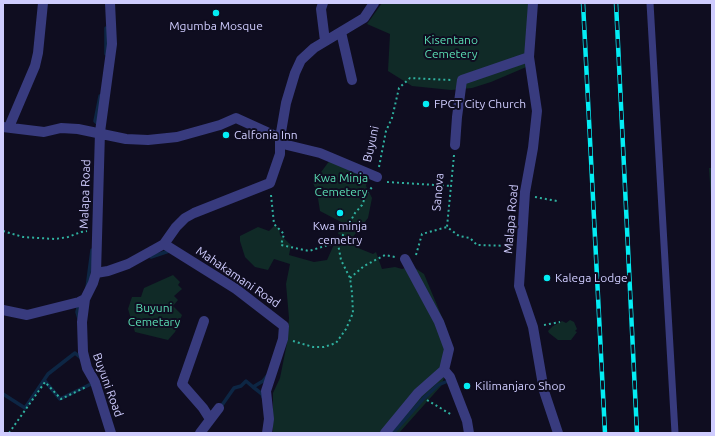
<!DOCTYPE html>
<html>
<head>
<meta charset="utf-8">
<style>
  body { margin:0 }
  #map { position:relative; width:715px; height:436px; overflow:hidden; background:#0f0d20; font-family:Ubuntu,sans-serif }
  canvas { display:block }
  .frame { position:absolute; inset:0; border:4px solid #cfccfe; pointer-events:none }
</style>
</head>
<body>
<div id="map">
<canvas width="715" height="436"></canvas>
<div class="frame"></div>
</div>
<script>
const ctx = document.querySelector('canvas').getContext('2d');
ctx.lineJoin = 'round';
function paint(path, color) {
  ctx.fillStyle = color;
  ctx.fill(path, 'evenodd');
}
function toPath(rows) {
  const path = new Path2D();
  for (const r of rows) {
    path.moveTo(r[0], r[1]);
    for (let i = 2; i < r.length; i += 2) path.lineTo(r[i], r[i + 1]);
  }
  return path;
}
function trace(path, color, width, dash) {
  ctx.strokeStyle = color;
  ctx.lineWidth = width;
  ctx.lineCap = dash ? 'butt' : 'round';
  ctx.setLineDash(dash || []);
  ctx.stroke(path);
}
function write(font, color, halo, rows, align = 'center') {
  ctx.font = font + ' Ubuntu,sans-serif';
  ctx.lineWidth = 4;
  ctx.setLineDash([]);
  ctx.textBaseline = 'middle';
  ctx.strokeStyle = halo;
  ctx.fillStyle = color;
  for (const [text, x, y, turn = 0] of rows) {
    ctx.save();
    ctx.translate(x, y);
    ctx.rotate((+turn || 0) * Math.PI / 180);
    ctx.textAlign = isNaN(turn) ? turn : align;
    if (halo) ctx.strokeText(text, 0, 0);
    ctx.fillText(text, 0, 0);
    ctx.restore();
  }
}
const green = toPath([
  [382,3,534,3,531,65,491,82,472,88,451,90,412,86,388,71,390,34,367,24],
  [330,160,368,177,366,186,372,198,368,218,352,238,338,234,341,222,320,211,317,192,313,183],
  [709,168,712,168,712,213],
  [274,226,279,228,280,235,291,245,289,255,314,262,327,260,336,240,343,238,349,241,358,248,373,254,376,252,382,269,395,267,402,269,412,266,424,274,447,329,450,363,441,386,399,433,273,433,273,393,280,378,287,343,289,318,286,284,290,264,274,259,268,270,255,267,245,257,240,241,240,236,258,227,269,231],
  [173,275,180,282,178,285,182,289,174,296,178,300,173,306,182,315,175,332,168,340,135,332,128,309,132,297,141,297,144,288],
  [570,320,574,322,577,329,575,331,577,332,571,340,558,340,549,333,548,331,553,326,562,321,566,323]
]);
const stream = toPath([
  [106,54,106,28],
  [99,125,95,121,100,96],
  [151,257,169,251],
  [87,288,92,250],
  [79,319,77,312,79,304],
  [44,380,48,374,75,353,81,358],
  [3,394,25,408,44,380,60,399,91,384,94,386],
  [263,397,262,394,253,387,263,381,267,376],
  [220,408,234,388,241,386,246,381,253,387],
  [393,433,423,399,438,385,448,381,449,383]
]);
const path = toPath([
  [454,155,447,227,459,236,470,238,477,245,512,246],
  [379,167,386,131,392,118,399,88,410,78,451,80],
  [387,182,451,186],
  [271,195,274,224,284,234,281,245,309,251,328,245,338,244],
  [535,197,557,201],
  [3,231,23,237,55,239,68,237,81,232,87,231],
  [416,255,422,234,447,227],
  [350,278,364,266,385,255,395,257],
  [544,325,560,322],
  [293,341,313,347,324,347,336,343,346,329,353,313,352,293,350,278,341,260,338,244,355,213,362,205,367,193,373,186],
  [427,400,452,415],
  [9,433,45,382,61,399,86,387]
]);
const lane = toPath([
  [650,3,675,433]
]);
const street = toPath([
  [323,3,321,9,325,41],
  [533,3,529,57,537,111,533,148,525,192,519,286,533,327,544,391,558,433],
  [341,32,352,80],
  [3,127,44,132,61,128,78,129,126,139,148,140,177,137,220,125,236,118,280,138,287,145,320,153,377,177],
  [9,127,35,66,38,53,43,3],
  [455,145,457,117,462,80,529,57],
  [164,244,236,289,284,326,283,339,266,391,269,419,267,433],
  [96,273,108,271,128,264,164,244,176,227,185,218,194,213,270,183,280,154,280,138,286,103,295,73,301,60,314,48,364,18,374,3],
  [85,299,82,322,83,352,87,368,95,382,111,433],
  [3,310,27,315,79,302,85,299,93,283,96,273,100,132,112,44,110,3],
  [204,321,182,384,203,408,210,419],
  [444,370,450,377,467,421,469,433],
  [200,433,219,408],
  [385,433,418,393,444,370,449,349,439,322,405,259]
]);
const rail = toPath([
  [583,3,605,433],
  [616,3,637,433]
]);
const markers = [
  [216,13,4,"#03edf4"],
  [426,104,4,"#03edf4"],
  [226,135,4,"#03edf4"],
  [340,213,4,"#03edf4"],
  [547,278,4,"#03edf4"],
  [467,386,4,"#03edf4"]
];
const poiNames = [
  ["Mgumba Mosque",216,26,"center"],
  ["FPCT City Church",434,104],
  ["Calfonia Inn",234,135],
  ["Kwa minja",340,226,"center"],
  ["cemetry",340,240,"center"],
  ["Kalega Lodge",555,278],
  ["Kilimanjaro Shop",475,386]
];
const parkNames = [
  ["Kisentano",451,40],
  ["Cemetery",451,54],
  ["Kwa Minja",341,178],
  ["Cemetery",341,192],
  ["Buyuni",154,308],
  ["Cemetary",154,322]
];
const streetNames = [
  ["Buyuni",371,144,-77],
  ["Sanova",438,192,-85],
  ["Malapa Road",85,194,-88],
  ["Malapa Road",511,219,-85],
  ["Mahakamani Road",238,277,34],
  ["Buyuni Road",108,385,70]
];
paint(green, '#102a27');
trace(stream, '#0d2644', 3.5);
trace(path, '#2fb09f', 2, [2, 3]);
trace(lane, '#383b7e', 7);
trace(street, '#383b7e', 10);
trace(rail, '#03edf4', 4.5);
trace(rail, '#0f0d20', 3, [9]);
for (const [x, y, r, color] of markers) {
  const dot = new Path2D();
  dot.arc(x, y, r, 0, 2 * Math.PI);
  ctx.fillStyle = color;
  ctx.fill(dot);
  trace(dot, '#0f0d20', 1.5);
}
write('12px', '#cfccfe', '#0f0d20', poiNames, 'left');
write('12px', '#5addb3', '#0f0d20', parkNames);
write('12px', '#cfccfe', '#0f0d20', streetNames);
</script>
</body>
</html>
